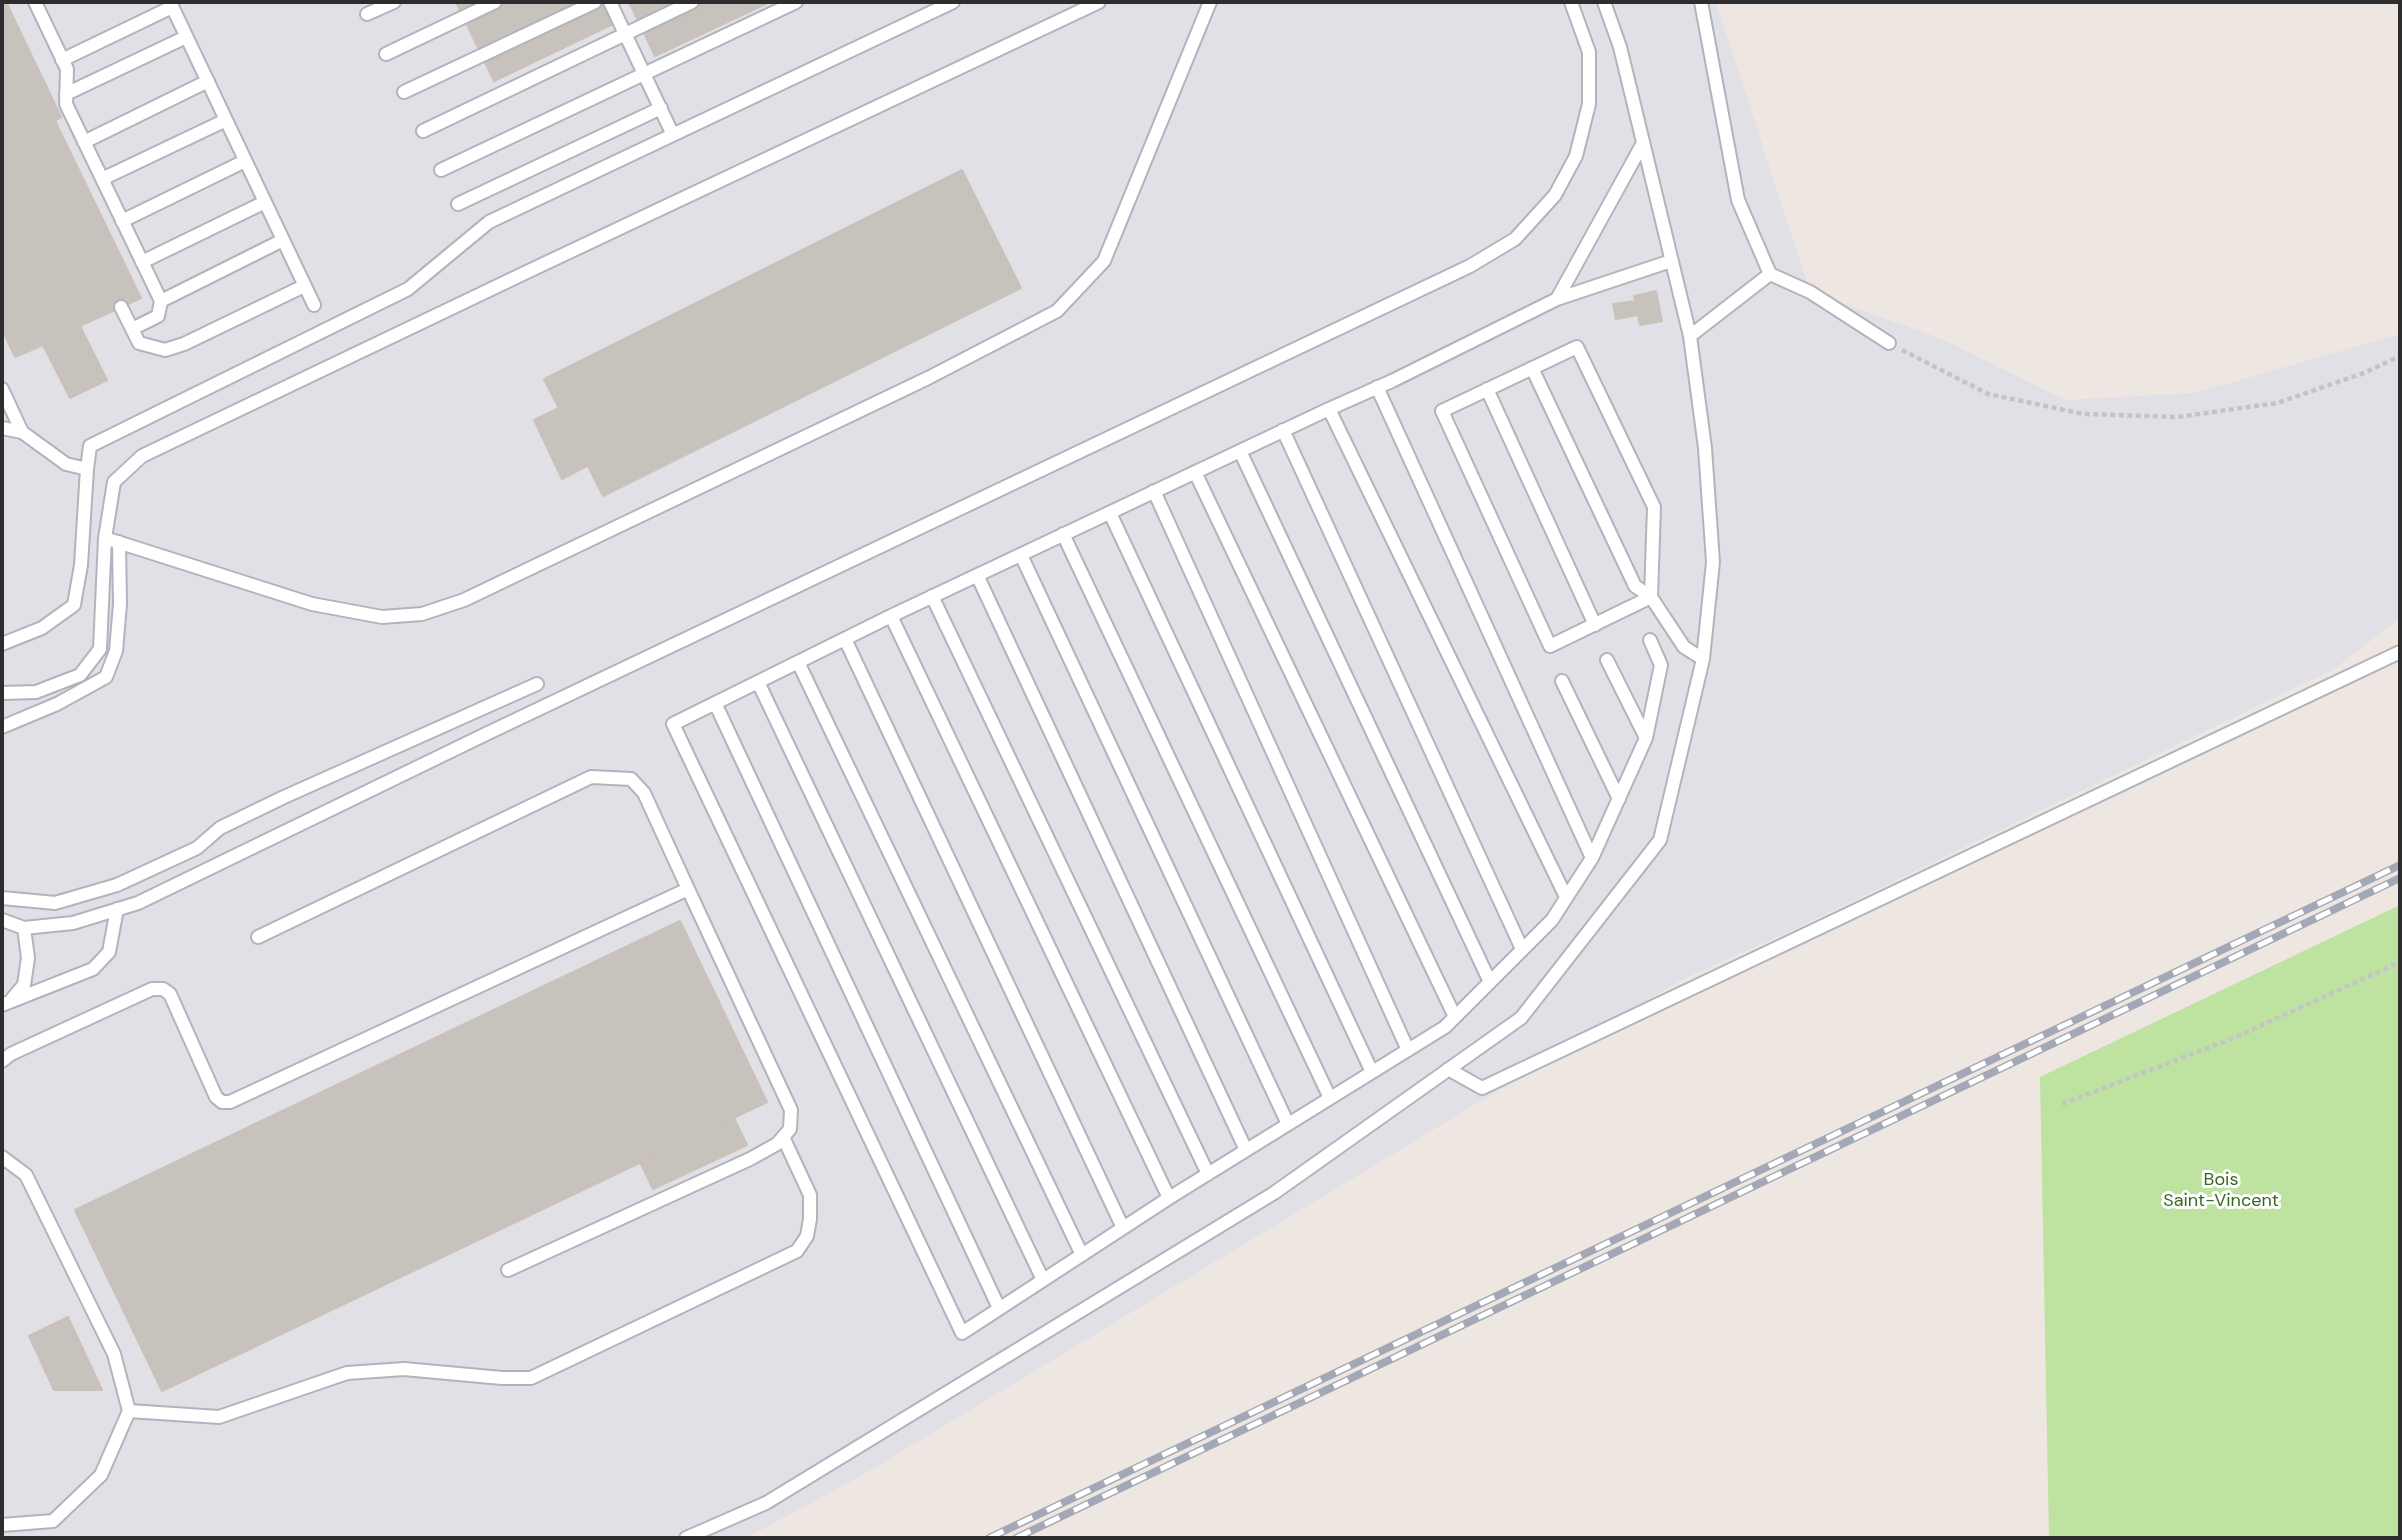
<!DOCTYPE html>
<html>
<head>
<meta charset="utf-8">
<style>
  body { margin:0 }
  #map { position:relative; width:2402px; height:1540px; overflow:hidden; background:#eee6e0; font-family:"DM Sans",sans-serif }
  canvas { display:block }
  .frame { position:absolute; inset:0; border:4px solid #2d2d2d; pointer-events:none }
</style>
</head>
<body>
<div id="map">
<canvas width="2402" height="1540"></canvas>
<div class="frame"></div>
</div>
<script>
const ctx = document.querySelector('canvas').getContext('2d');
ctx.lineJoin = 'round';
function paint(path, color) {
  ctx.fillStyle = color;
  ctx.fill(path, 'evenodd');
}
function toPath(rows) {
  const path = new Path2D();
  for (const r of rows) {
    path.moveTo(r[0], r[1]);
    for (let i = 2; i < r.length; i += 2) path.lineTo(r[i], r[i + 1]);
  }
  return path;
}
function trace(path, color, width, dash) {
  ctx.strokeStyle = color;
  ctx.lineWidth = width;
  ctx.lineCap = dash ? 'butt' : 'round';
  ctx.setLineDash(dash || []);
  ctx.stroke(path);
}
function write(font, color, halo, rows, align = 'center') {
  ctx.font = font + ' "DM Sans",sans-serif';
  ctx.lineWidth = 6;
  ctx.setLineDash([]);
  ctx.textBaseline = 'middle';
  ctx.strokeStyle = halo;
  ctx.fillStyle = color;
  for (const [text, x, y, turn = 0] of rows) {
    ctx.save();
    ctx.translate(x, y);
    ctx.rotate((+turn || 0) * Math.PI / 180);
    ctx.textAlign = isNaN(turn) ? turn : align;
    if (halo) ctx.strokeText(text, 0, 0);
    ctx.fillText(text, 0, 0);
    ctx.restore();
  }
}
const industrial = toPath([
  [2,2,1716,2,1810,292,1942,339,2065,400,2195,393,2400,334,2400,618,2334,669,1799,927,1679,981,861,1476,746,1538,2,1538]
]);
const green = toPath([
  [2400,905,2400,1538,2049,1538,2040,1077]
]);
const building = toPath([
  [2,2,6,2,61,117,55,121,141,298,80,326,107,380,70,398,43,345,15,357,2,329,2,2],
  [456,2,604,2,615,23,494,81,456,2],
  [629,2,770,2,655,56,629,2],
  [962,170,1021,288,603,496,544,379,962,170],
  [1656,291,1662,321,1640,325,1634,296,1656,291],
  [1636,301,1638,315,1616,319,1613,304,1636,301],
  [559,408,587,466,562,479,534,420,559,408],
  [680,921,767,1102,162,1391,75,1210,680,921],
  [734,1118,747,1145,653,1189,640,1162,734,1118],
  [68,1317,102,1390,54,1390,29,1336,68,1317]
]);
const path = toPath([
  [1902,350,1988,394,2084,414,2178,417,2277,403,2364,373,2400,356],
  [2062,1104,2236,1037,2400,962]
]);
const lane = toPath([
  [35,2,67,69,66,104,161,301,158,316,132,329],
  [170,2,314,305],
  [610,2,673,135],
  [367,14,394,2],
  [386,54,495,2],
  [62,60,172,7],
  [404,92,595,2],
  [66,94,186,37],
  [423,131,692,2],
  [84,142,208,81],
  [441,170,796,2],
  [102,179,226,120],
  [458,204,661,108],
  [122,221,245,161],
  [142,262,265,202],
  [1770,274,1810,292,1889,343],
  [1557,299,1643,143],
  [161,301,283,240],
  [121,307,139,343,165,350,184,344,304,286],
  [1690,336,1770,274,1738,200,1701,2],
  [1577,347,1654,507,1651,597,1550,646,1442,411,1577,347],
  [1532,368,1635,586,1651,597,1684,647,1703,659],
  [1377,387,1592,858,1552,920,1445,1027,1169,1198,962,1333,673,724,891,616,1329,409,1392,381,1557,299,1671,261],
  [2,389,22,432],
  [1487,389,1595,625],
  [1329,409,1566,897],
  [2,428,22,432,66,464,87,469,81,565,74,605,42,628,2,644],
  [1283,430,1522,949],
  [1240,451,1490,982],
  [87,469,90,446,408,289,489,222,953,2],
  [1195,472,1455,1017],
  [1154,491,1408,1050],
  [1110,513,1372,1072],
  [1063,534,1330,1098],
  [105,538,312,604,382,617,422,614,464,600,928,378,1057,311,1104,261,1210,2],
  [1021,555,1288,1124],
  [977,575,1246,1150],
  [932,596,1208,1174],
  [891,616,1169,1198],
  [845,639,1123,1228],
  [1607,660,1646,738],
  [798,662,1082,1255],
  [1562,681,1619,799],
  [758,682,1043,1280],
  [2,693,36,692,80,675,100,649,105,538,114,482,142,456,531,270,1099,2],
  [715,703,999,1308],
  [2,727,57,704,106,677,116,651,120,604,119,542],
  [1592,858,1646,738,1661,665,1650,640],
  [2,898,55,903,117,885,197,848,220,828,284,797,537,684],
  [2,920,24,928,73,923,138,903,486,734,1470,266,1515,239,1555,195,1576,156,1589,104,1589,52,1571,2],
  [258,937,591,777,631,779,644,793,688,889],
  [12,999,24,985,28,958,24,928],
  [2,1005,93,969,109,952,117,909],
  [2,1061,11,1054,152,989,163,989,170,994,216,1097,222,1102,230,1102,688,889,791,1110,790,1129,777,1144,750,1159,508,1270],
  [1448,1069,1482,1088,2400,652],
  [2,1157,26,1175,114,1354,129,1411,101,1475,53,1521,2,1525],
  [129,1411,219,1417,347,1373,404,1369,502,1378,531,1378,797,1251,807,1236,810,1219,810,1195,783,1137],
  [686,1538,766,1503,1274,1193,1521,1018,1660,840,1703,659,1713,562,1705,448,1690,336,1620,47,1604,2]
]);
const rail = toPath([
  [989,1538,2400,865],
  [1016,1538,2400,878]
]);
const parkNames = [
  ["Bois",2221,1180],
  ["Saint-Vincent",2221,1201]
];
paint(industrial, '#e1e0e7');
paint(green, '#bee29f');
paint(building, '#c7c2bb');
trace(building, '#cac2ba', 2);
trace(lane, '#b1b4bd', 16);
trace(path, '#c4c4c4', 4.5, [5, 3.5]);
trace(lane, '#fff', 12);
trace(rail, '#a3a8b6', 8);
trace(rail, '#fff', 5, [16]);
write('18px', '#36691e', '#fff', parkNames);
</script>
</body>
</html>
